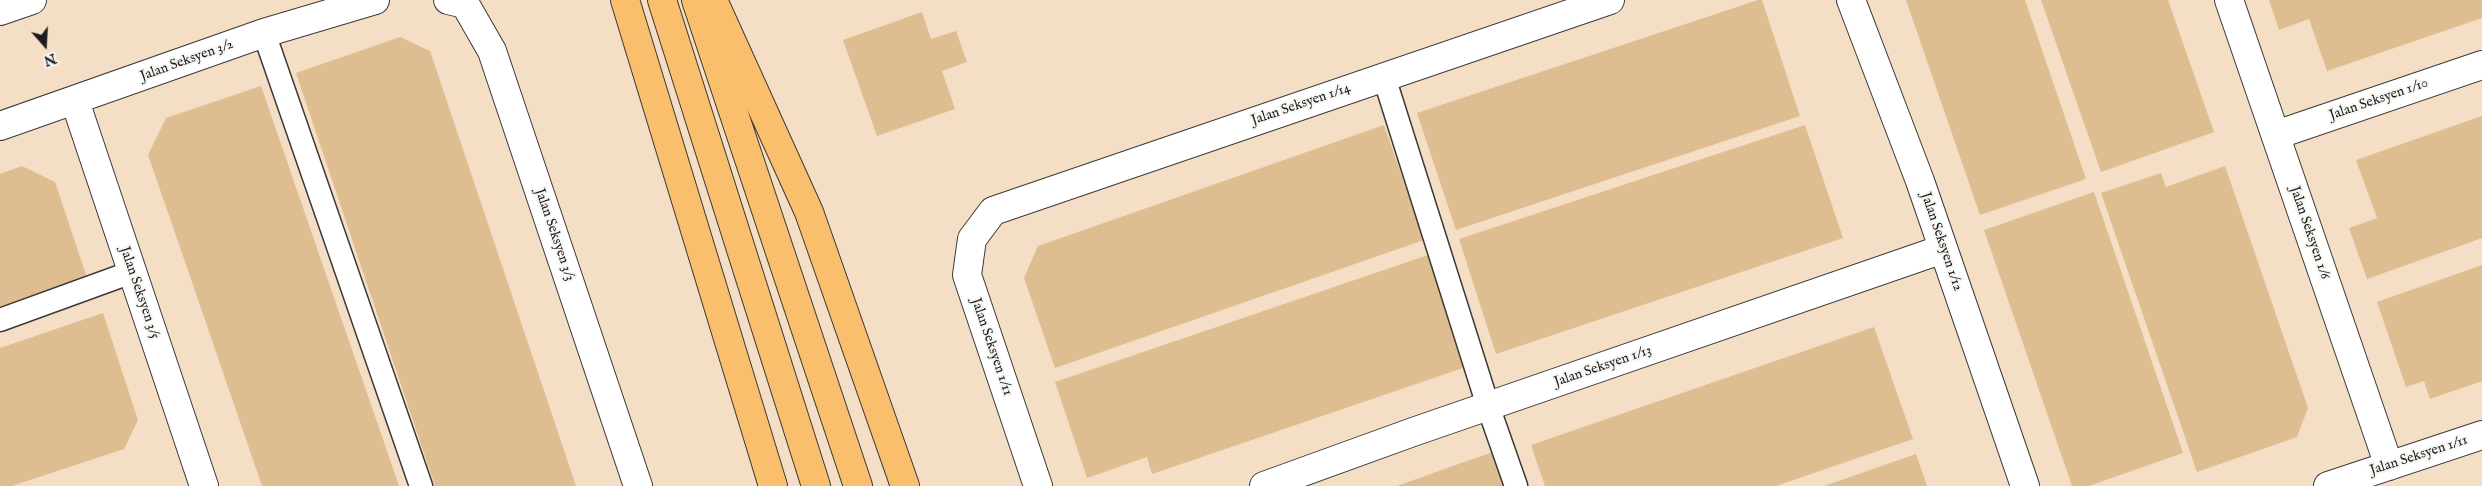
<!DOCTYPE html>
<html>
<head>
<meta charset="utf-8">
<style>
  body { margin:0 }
  #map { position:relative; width:2482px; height:486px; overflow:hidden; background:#f4dfc6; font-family:"IM FELL English",serif }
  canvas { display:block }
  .north { position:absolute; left:20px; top:20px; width:50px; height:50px; -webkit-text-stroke:4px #f6f6f2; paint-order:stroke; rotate:161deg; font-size:14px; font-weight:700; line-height:20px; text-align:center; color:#1c1c1c }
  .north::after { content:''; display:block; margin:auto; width:18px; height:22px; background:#1c1c1c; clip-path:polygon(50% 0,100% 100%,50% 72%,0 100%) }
</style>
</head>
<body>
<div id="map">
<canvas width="2482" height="486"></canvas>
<div class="north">N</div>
</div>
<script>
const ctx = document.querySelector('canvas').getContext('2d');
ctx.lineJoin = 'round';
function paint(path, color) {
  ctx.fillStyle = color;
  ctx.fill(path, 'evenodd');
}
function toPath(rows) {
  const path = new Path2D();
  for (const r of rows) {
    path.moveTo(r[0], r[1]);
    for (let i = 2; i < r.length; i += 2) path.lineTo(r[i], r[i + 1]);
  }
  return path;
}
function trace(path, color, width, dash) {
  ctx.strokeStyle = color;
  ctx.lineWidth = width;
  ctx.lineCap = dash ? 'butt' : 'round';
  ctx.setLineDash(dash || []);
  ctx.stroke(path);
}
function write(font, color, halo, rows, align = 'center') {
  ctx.font = font + ' "IM FELL English",serif';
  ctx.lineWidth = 4;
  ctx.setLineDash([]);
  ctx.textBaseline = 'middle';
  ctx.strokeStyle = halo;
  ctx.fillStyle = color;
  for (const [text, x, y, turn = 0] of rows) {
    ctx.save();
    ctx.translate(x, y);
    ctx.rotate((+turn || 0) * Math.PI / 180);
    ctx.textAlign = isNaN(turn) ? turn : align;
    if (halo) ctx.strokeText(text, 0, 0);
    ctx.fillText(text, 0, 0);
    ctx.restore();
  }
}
const building = toPath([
  [1758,0,1762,0,1800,116,1456,230,1417,113],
  [1906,0,2025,0,2086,179,1980,215],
  [2041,0,2168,0,2214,132,2101,172],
  [2269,0,2482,0,2482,18,2327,71,2309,19,2279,30],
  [922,12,931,39,956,31,967,62,942,71,955,109,877,136,843,40],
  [400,37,430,51,576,486,435,486,296,73],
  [261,86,396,477,399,486,262,486,182,253,148,155,166,118],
  [2482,116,2482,238,2367,279,2349,228,2377,218,2356,160],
  [1384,125,1424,240,1055,368,1024,278,1038,246],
  [1805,125,1843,238,1496,354,1459,239],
  [22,166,55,182,91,290,0,320,0,174],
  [2225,166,2308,408,2297,437,2197,472,2101,193,2161,173,2166,187],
  [2094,192,2183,453,2089,486,2072,486,1984,230],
  [1428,255,1466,367,1152,474,1147,457,1087,478,1055,382],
  [2482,265,2482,381,2430,399,2424,381,2406,387,2377,302],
  [103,313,138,420,124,449,12,486,0,486,0,348],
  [1874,327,1913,439,1776,486,1545,486,1531,445],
  [1499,450,1512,486,1397,486,1464,462],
  [1916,454,1927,486,1824,486]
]);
const lane = toPath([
  [264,33,421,486],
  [1384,77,1488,406,1516,486],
  [0,320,132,272]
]);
const street = toPath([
  [448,0,465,4,492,51,638,486],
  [1851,0,1920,181,2025,486],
  [2229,0,2389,466],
  [0,11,32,0],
  [75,101,204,486],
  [0,126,264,33,375,0],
  [2276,135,2482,65],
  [1038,486,967,275,972,239,993,211,1610,0],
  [1264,486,1413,432,1943,249],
  [2328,486,2482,435]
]);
const highway = toPath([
  [625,0,773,486],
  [662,0,816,486],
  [696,0,858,486],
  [713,0,809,212,905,486]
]);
const streetNames = [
  ["Jalan Seksyen 3/2",187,61,-20],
  ["Jalan Seksyen 1/10",2379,100,-19],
  ["Jalan Seksyen 1/14",1301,105,-19],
  ["Jalan Seksyen 1/6",2309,233,71],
  ["Jalan Seksyen 3/3",554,235,71],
  ["Jalan Seksyen 1/12",1941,242,71],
  ["Jalan Seksyen 3/5",139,293,71],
  ["Jalan Seksyen 1/11",991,347,71],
  ["Jalan Seksyen 1/13",1603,367,-19],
  ["Jalan Seksyen 1/11",2419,456,-18]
];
paint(building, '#debd91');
trace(lane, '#3c3936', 25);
trace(street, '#3c3936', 30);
trace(highway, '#3c3936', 30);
trace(lane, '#fff', 22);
trace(street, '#fff', 28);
trace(highway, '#f9bf6d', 28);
write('14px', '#1c1c1c', '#f6f6f2', streetNames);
</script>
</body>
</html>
